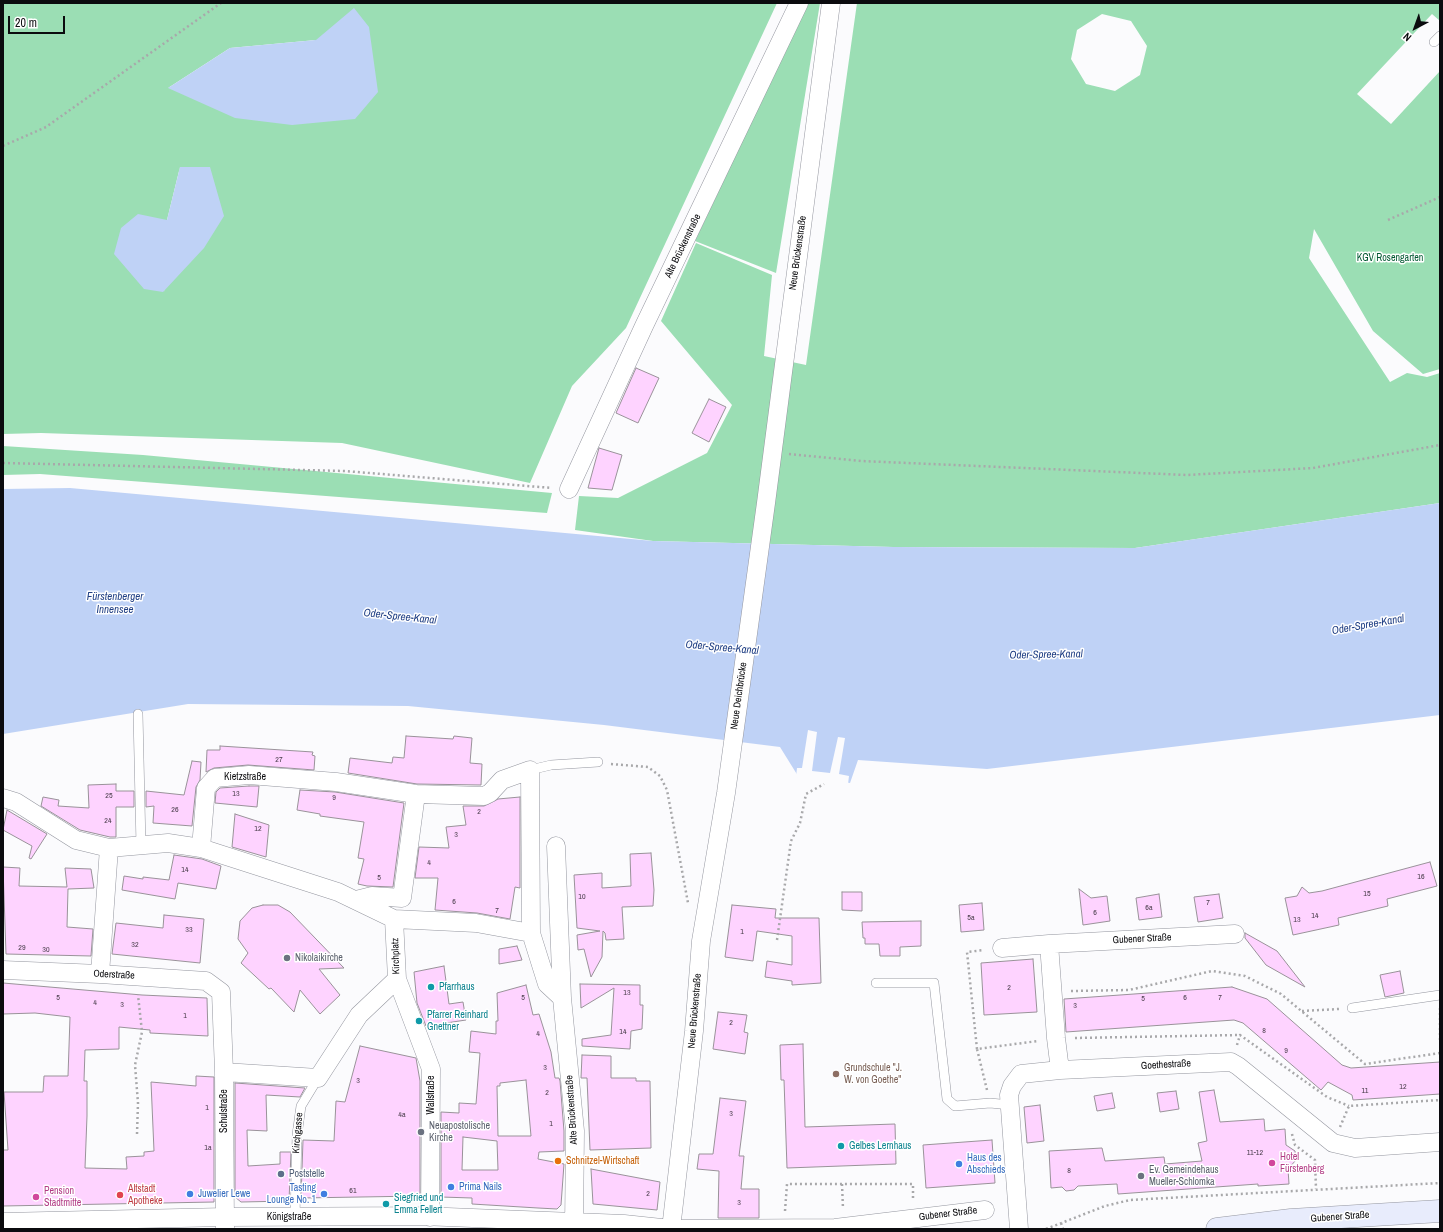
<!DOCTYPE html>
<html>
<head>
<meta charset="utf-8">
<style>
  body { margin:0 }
  #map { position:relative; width:1443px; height:1232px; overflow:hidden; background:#fbfbfd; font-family:"Archivo Narrow",sans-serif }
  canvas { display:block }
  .frame { position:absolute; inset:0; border:4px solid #0b0b0e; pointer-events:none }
  .north { position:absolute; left:1395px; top:8px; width:40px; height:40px; -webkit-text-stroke:3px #fff; paint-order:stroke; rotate:221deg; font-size:11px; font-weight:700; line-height:16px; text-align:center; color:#0b0b0e }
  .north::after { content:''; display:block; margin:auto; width:14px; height:18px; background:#0b0b0e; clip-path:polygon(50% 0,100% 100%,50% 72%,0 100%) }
  .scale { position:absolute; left:8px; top:16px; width:57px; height:18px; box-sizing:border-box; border:2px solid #0b0b0e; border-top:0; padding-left:5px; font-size:12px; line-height:14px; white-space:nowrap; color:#0b0b0e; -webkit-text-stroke:3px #fff; paint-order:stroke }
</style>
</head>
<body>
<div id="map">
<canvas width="1443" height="1232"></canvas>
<div class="frame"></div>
<div class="north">N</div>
<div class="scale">20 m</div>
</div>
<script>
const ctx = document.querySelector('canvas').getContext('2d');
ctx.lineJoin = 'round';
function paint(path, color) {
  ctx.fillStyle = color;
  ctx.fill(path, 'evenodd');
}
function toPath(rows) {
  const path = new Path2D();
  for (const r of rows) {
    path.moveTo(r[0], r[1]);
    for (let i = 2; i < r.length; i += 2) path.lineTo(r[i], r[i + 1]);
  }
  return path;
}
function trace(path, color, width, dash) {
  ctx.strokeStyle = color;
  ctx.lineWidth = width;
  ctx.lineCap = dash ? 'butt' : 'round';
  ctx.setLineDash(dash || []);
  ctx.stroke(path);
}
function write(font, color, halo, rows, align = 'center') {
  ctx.font = font + ' "Archivo Narrow",sans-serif';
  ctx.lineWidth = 3;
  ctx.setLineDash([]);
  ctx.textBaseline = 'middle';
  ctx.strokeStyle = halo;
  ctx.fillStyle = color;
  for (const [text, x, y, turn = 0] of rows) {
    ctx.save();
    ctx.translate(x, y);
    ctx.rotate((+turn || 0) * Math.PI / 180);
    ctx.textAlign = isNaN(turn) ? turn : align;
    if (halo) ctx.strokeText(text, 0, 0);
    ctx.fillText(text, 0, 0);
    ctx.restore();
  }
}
const green = toPath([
  [3,3,777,3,626,328,572,386,530,483,342,443,41,433,3,434],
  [316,40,168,88,230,48],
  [180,167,164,292,167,220],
  [808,3,820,3,776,273,695,241],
  [857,3,1440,3,1440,21,1432,14,1357,94,1391,124,1440,71,1440,369,1423,374,1373,331,1314,229,1309,258,1390,382,1407,373,1427,377,1440,373,1440,503,1135,548,893,547,653,541,575,530,579,496,618,498,707,453,732,405,661,321,696,243,772,275,764,356,806,365],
  [1102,14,1131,21,1147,46,1140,75,1115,91,1086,84,1071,59,1077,30],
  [3,446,143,455,552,493,547,513,40,474,3,475]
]);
const water = toPath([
  [354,8,369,27,378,92,355,119,292,125,235,118,168,88,230,48,316,40],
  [180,167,210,167,224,216,204,248,163,292,144,289,114,254,121,228,138,214,167,220],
  [70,488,653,541,894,547,1135,548,1440,503,1440,715,987,769,858,760,850,783,798,776,780,747,604,725,408,706,188,704,3,734,3,489]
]);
const pier = toPath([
  [808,730,817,732,812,771,830,773,838,737,845,738,839,774,849,776,848,784,796,777,797,768,802,768]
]);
const building = toPath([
  [636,368,659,378,638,423,616,413,636,368],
  [709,399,726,407,709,442,692,433,709,399],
  [599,448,622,455,612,490,588,488,599,448],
  [406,736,453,739,454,736,472,738,470,763,482,764,481,785,417,784,348,773,350,758,392,763,393,757,404,758,406,736],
  [220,746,313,752,312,755,315,756,314,770,248,765,214,768,206,772,207,750,220,750,220,746],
  [192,761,201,762,200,780,196,787,192,826,153,823,154,806,146,807,146,791,184,795,192,761],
  [116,784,116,791,134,791,134,807,116,807,116,837,110,837,80,830,41,806,43,797,59,800,58,806,89,808,88,785,116,784],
  [249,786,259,786,257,807,215,803,216,792,220,788,249,786],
  [300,790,335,792,404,803,393,887,367,886,358,884,364,859,358,858,364,822,320,816,320,814,297,810,300,790],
  [520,797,520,888,515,887,510,919,477,913,435,910,438,878,415,878,419,847,449,848,446,827,466,825,463,806,484,806,498,799,520,797],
  [7,810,47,834,31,859,29,858,32,846,3,830,7,810],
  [235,814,269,825,266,857,232,847,235,814],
  [651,853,654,890,653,906,622,907,624,939,606,940,605,933,603,931,602,957,591,977,584,949,578,950,577,935,600,931,577,928,574,875,602,873,602,888,631,886,630,854,651,853],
  [174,855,202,859,221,866,216,889,178,883,175,899,122,890,124,876,143,879,143,877,169,880,174,855],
  [1430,862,1437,886,1387,899,1388,906,1338,918,1339,925,1293,935,1285,898,1297,896,1302,887,1309,893,1322,891,1430,862],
  [3,867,20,868,19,886,67,887,65,868,91,869,94,888,68,889,67,927,93,929,91,956,6,954,3,867],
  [1079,889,1091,898,1107,896,1110,921,1083,925,1079,889],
  [842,892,862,892,862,911,842,910,842,892],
  [1159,894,1162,917,1139,920,1136,898,1159,894],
  [1219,894,1223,918,1198,922,1194,897,1219,894],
  [982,903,984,930,961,932,959,905,982,903],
  [263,905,278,905,290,912,344,968,319,969,340,995,320,1014,300,990,294,1012,271,988,269,989,241,963,248,953,238,939,240,921,252,908,263,905],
  [732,905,776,909,775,918,819,918,821,983,792,985,792,981,765,977,767,961,792,965,792,936,757,931,753,961,725,957,732,905],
  [164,915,204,919,200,963,112,954,116,923,163,928,164,915],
  [921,921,921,946,900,947,900,956,880,956,879,944,865,944,865,938,863,938,862,922,921,921],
  [1245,933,1277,951,1305,987,1266,965,1245,938,1245,933],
  [517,946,522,960,499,964,499,949,517,946],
  [1033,959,1037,1012,984,1015,981,963,1033,959],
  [444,966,449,1004,463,1002,466,1020,426,1026,417,1003,414,972,444,966],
  [1400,971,1404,993,1385,997,1380,975,1400,971],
  [3,983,142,995,207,998,208,1036,150,1033,150,1030,119,1027,119,1049,85,1050,84,1081,87,1081,87,1116,85,1168,127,1169,126,1157,144,1156,144,1152,154,1151,151,1082,196,1086,196,1076,214,1077,214,1202,3,1206,3,1150,8,1150,4,1092,43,1092,44,1076,68,1076,70,1017,35,1013,3,1014,3,983],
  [580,984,640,985,640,1005,643,1005,642,1029,631,1031,630,1049,582,1046,582,1039,611,1035,614,988,581,1008,580,984],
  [526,985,533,1015,539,1014,551,1052,555,1078,559,1078,560,1081,564,1131,564,1151,539,1152,538,1159,564,1164,561,1205,557,1209,538,1208,472,1204,472,1198,441,1197,441,1112,459,1113,459,1103,476,1104,480,1053,469,1052,471,1031,496,1034,496,1021,498,1021,497,993,526,985],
  [526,1080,531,1136,498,1136,497,1086,500,1086,500,1083,526,1080],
  [463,1137,497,1141,498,1170,462,1170,463,1137],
  [1232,987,1267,999,1342,1065,1351,1068,1440,1062,1440,1094,1353,1100,1352,1095,1328,1082,1321,1090,1243,1023,1234,1020,1066,1032,1064,999,1232,987],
  [718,1012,747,1015,744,1032,748,1033,745,1054,713,1049,718,1012],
  [803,1044,805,1127,895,1124,896,1164,787,1168,784,1080,781,1080,780,1045,803,1044],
  [360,1046,416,1058,420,1081,420,1196,301,1198,303,1140,334,1141,336,1101,345,1102,360,1046],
  [582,1055,611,1056,611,1078,636,1078,636,1081,650,1081,651,1148,590,1150,587,1078,581,1078,582,1055],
  [235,1083,305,1088,300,1097,266,1095,267,1131,247,1130,248,1166,280,1164,280,1152,291,1152,289,1201,241,1202,235,1197,235,1083],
  [1214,1090,1220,1122,1264,1119,1265,1131,1285,1129,1286,1145,1295,1151,1296,1160,1288,1169,1289,1184,1258,1186,1258,1184,1118,1194,1117,1184,1078,1186,1074,1190,1066,1191,1062,1187,1051,1188,1049,1151,1102,1148,1105,1161,1164,1157,1165,1164,1202,1161,1198,1143,1207,1141,1199,1092,1214,1090],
  [1176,1091,1179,1109,1160,1112,1157,1093,1176,1091],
  [1112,1093,1115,1108,1097,1111,1094,1096,1112,1093],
  [720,1098,746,1101,739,1156,744,1156,741,1189,759,1189,759,1218,718,1218,719,1171,697,1169,699,1154,713,1154,720,1098],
  [1040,1105,1044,1141,1027,1143,1024,1107,1040,1105],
  [992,1140,995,1183,926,1188,923,1145,992,1140],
  [591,1169,660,1182,657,1210,593,1204,591,1169]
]);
const path = toPath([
  [3,146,46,127,221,3],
  [1388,220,1440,197],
  [789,454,861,461,1187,475,1313,468,1440,445],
  [3,463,345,471,552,488],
  [611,764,648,767,660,776,667,790,688,903],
  [777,940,791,841,800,823,806,794,824,784],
  [1071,991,1129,990,1212,971,1245,976,1281,994,1365,1064,1440,1053],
  [1440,1008,1440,1043],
  [1302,1011,1339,1009],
  [1075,1038,1240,1035],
  [1237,1045,1240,1035,1327,1097,1349,1106],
  [977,1049,967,952,984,950],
  [987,1090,977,1049,1038,1041],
  [1340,1127,1349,1106,1440,1100],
  [137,1134,138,1103,135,1065,142,1032,138,995],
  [1292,1134,1295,1145,1315,1160,1316,1189],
  [842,1184,843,1209],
  [785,1211,787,1184,913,1184,913,1200],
  [1061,1223,1063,1229],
  [1046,1229,1105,1206,1130,1200,1440,1183]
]);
const lane = toPath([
  [1434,42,1440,36],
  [138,714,141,846],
  [530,770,551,765,598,762],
  [876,983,934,983,947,1099,955,1106,990,1103,1010,1105],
  [1352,1008,1440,995],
  [295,1217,297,1135,301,1106,318,1078]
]);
const street = toPath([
  [569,489,644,326,799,3],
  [3,798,16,802,76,840,109,848,168,843,201,848,338,892,394,919,476,923,531,933],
  [556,846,562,998,575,1131,574,1229],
  [201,848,206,788,215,778,249,775,336,782,416,794,484,796,490,793,502,780,530,770,531,933,547,984,562,998],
  [356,900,372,896,402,898,416,794],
  [1049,944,1235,934],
  [1002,948,1049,944,1056,1038,1060,1070],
  [3,970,100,974,206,981,221,992,224,1072,225,1229],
  [100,974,109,848],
  [397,979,431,1069,430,1217],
  [224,1072,318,1078,359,1015,397,979,394,919],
  [3,1222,225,1217,422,1216,624,1224,671,1229,835,1228,985,1210],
  [671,1229,694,1031,701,941,726,793,766,503,831,3],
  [1019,1229,1009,1095,1012,1086,1021,1074,1060,1070,1231,1062,1238,1066,1333,1143,1355,1148,1440,1142]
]);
const secondary = toPath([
  [1217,1229,1291,1220,1440,1211]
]);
const markers = [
  [287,958,4,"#6b7280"],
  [431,987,4,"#0f9aa8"],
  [419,1021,4,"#0f9aa8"],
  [836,1074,4,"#8d6e63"],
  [421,1132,4,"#6b7280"],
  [841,1146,4,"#0f9aa8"],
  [558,1161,4,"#e8710a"],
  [1272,1163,4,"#d1479c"],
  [959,1164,4,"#3f7fe0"],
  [281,1174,4,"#5c6f8a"],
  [1141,1176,4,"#6b7280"],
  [451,1187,4,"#3f7fe0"],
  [190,1194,4,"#3f7fe0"],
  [324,1194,4,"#3f7fe0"],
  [120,1195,4,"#e0444e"],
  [36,1197,4,"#d1479c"],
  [386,1204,4,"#0f9aa8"]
];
const numberNames = [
  ["27",279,760],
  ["13",236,794],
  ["25",109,796],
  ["9",334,798],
  ["26",175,810],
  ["2",479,812],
  ["24",108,821],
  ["12",258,829],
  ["3",456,835],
  ["4",429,863],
  ["14",185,870],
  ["16",1421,877],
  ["5",379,878],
  ["15",1367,894],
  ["10",582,897],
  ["6",454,902],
  ["7",1208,903],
  ["6a",1149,908],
  ["7",497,911],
  ["6",1095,913],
  ["14",1315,916],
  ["5a",971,918],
  ["13",1297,920],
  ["33",189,930],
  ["1",742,932],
  ["32",135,945],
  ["29",22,948],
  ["30",46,950],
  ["2",1009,988],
  ["13",627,993],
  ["5",58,998],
  ["5",523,998],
  ["6",1185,998],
  ["7",1220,998],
  ["5",1143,999],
  ["4",95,1003],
  ["3",122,1005],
  ["3",1075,1006],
  ["1",185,1016],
  ["2",731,1023],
  ["8",1264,1031],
  ["14",623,1032],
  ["4",538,1034],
  ["9",1286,1051],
  ["3",545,1068],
  ["3",358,1081],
  ["12",1403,1087],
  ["11",1365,1091],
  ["2",547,1093],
  ["1",207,1108],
  ["3",731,1114],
  ["4a",402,1115],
  ["1",551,1124],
  ["1a",208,1148],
  ["11-12",1255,1153],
  ["8",1069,1171],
  ["61",353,1191],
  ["2",648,1194],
  ["3",739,1203]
];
const streetNames = [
  ["Alte Brückenstraße",683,246,-64],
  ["Neue Brückenstraße",798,253,-82],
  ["Neue Deichbrücke",739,696,-82],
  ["Kietzstraße",245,777],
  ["Gubener Straße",1142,939,-3],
  ["Kirchplatz",396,956,-92],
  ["Oderstraße",114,975,3],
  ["Neue Brückenstraße",695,1011,-85],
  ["Goethestraße",1166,1065,-3],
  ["Wallstraße",431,1095,-90],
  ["Alte Brückenstraße",572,1110,-94],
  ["Schulstraße",224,1111,-90],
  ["Kirchgasse",298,1133,-85],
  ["Gubener Straße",948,1214,-7],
  ["Königstraße",289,1217],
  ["Gubener Straße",1340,1217,-4]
];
const parkNames = [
  ["KGV Rosengarten",1390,258]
];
const worshipNames = [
  ["Nikolaikirche",295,958],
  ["Neuapostolische",429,1126],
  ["Kirche",429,1138],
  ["Ev. Gemeindehaus",1149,1170],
  ["Mueller-Schlomka",1149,1182]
];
const cultureNames = [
  ["Pfarrhaus",439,987],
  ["Pfarrer Reinhard",427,1015],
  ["Gnettner",427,1027],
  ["Gelbes Lernhaus",849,1146],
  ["Siegfried und",394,1198],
  ["Emma Fellert",394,1210]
];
const educationNames = [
  ["Grundschule \"J.",844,1068],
  ["W. von Goethe\"",844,1080]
];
const hotelNames = [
  ["Hotel",1280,1157],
  ["Fürstenberg",1280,1169],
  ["Pension",44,1191],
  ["Stadtmitte",44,1203]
];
const shopNames = [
  ["Haus des",967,1158],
  ["Abschieds",967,1170],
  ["Prima Nails",459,1187],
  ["Tasting",316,1188,"right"],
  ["Lounge No. 1",316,1200,"right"],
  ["Juwelier Lewe",198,1194]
];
const foodNames = [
  ["Schnitzel-Wirtschaft",566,1161]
];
const serviceNames = [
  ["Poststelle",289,1174]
];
const healthNames = [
  ["Altstadt",128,1189],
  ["Apotheke",128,1201]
];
const waterNames = [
  ["Fürstenberger",115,597],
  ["Innensee",115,610],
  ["Oder-Spree-Kanal",400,617,6],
  ["Oder-Spree-Kanal",1368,625,-10],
  ["Oder-Spree-Kanal",722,648,5],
  ["Oder-Spree-Kanal",1046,655,-1]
];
paint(green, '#9bdeb4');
paint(water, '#bfd2f6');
paint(pier, '#fbfbfd');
paint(building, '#fed3ff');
trace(building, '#999299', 1);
trace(lane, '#94969f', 10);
trace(street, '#94969f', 19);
trace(secondary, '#94969f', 23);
trace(path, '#a8a8aa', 2.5, [2, 3]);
trace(lane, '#fff', 9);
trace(street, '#fff', 18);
trace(secondary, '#e8ecfc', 22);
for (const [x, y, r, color] of markers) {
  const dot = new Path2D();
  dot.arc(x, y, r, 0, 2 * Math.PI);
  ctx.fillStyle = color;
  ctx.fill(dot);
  trace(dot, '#fff', 1.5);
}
write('8px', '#483d4a', null, numberNames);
write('10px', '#0b0b0e', '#fff', streetNames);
write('10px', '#005731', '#fff', parkNames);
write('10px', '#5b616d', '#fff', worshipNames, 'left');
write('10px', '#0d838f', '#fff', cultureNames, 'left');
write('10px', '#785e54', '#fff', educationNames, 'left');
write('10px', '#b23c85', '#fff', hotelNames, 'left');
write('10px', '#366cbe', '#fff', shopNames, 'left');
write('10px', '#c56008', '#fff', foodNames, 'left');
write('10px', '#4e5e75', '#fff', serviceNames, 'left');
write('10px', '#be3a42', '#fff', healthNames, 'left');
write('italic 11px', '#203f84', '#fff', waterNames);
</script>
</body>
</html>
